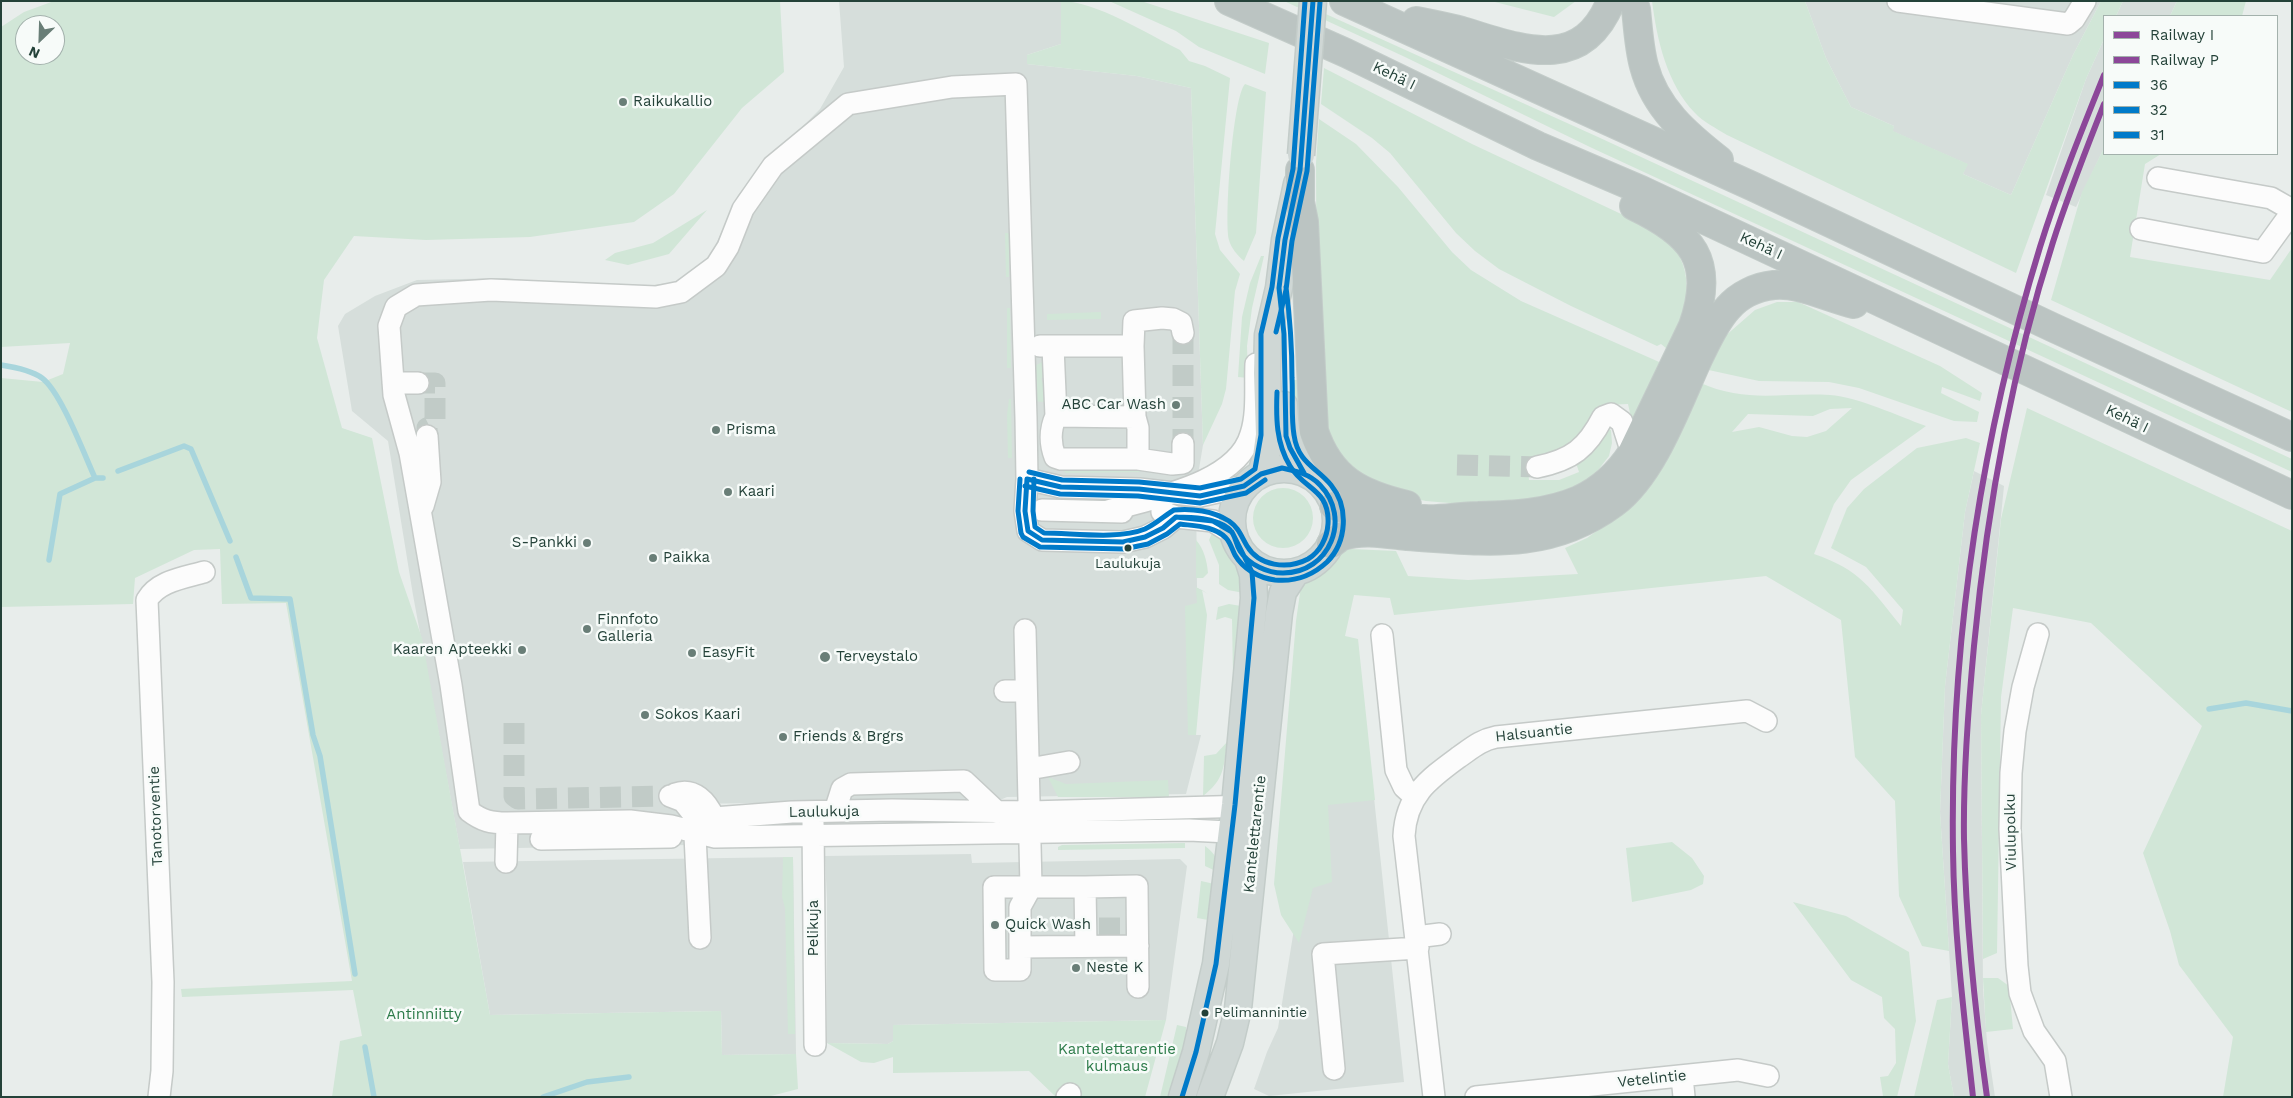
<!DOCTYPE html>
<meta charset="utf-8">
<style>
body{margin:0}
#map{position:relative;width:2293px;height:1098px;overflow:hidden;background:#e8edeb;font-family:"Work Sans",sans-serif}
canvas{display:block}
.frame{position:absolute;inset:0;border:2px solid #244239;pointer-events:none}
.legend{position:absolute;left:2103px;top:15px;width:175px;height:140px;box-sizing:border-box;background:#f7fbf9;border:1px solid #a3b1ac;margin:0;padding:6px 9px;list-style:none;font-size:15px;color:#244239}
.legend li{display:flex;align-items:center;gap:10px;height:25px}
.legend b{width:25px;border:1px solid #a3b1ac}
.north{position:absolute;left:15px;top:15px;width:50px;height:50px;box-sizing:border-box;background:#f7fbf9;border:1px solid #a3b1ac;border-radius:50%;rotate:204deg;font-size:14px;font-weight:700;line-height:20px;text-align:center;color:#244239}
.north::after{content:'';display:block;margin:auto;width:18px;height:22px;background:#697e77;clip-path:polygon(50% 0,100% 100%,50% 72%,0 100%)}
</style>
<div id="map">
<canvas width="2293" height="1098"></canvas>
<div class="frame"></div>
<ul class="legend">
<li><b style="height:6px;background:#8c4799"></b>Railway I</li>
<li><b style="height:6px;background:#8c4799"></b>Railway P</li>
<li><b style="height:6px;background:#007ac9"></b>36</li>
<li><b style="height:6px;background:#007ac9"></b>32</li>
<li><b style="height:6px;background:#007ac9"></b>31</li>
</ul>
<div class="north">N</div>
</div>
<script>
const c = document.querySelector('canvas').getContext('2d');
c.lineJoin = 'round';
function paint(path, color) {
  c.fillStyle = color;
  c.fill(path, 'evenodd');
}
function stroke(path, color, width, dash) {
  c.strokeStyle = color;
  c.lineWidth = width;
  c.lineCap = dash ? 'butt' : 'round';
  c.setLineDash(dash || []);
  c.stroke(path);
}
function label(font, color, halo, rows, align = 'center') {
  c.font = font + ' "Work Sans",sans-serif';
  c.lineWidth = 5;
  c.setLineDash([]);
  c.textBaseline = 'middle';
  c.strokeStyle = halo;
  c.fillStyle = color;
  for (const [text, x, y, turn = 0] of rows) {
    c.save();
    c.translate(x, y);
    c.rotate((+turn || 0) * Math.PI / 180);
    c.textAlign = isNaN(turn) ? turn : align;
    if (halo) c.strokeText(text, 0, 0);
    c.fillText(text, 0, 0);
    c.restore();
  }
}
const built = new Path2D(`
 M839,1H1061V44L1027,55V64L1137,76L1191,88L1203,445L1196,487L1197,588L1202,590L1189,735H1201L1186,794L1007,797L1000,800H967L687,804V845L460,849L413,595L388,441L352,411L338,326L345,314L375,296L417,280L506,278L580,286L641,287L674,282L692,273L709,260L738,195L749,181L820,109L844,67Z
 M1805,1H2101L2073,55L2011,195L1963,174L1967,164L1892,131L1894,126L1851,107L1826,58Z
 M2123,1H2177L2170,16H2116Z
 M2104,39V148L2076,207L2046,195L2086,79Z
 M1974,471L2004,486L1981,715L1983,989L1987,1042L1995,1097H1954L1948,1064L1952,997L1940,812L1945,686L1965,512Z
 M1373,788L1404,1082L1269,1096L1254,1089L1267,1052L1278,1028L1316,793Z
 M971,854L972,863L1180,859L1187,866L1166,1020L893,1025V1041L888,1044L827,1043V900L825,856Z
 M793,857L796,1054L722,1055L721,1011L490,1015L463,862Z`);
const green = new Path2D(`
 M54,1H780L784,72L742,108L674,194L634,222L530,237L426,240L354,236L324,280L317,338L342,428L372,438L399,572L422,638L490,1015L721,1011L722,1055L796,1054L798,1089L767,1097H332L340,1041L362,1036L353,990L182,997L181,989L352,981L286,603L222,604L220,549L194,550L135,578L133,604L1,607V378L43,382L63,374L70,343L1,347V27L24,12ZM25,25H55V55H25Z
 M1061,1C1096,1 1147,34 1180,50L1189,61L1205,66L1230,78L1215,234L1220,250L1240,274L1235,291L1226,389L1222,404L1203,445L1191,88L1137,76L1027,64V55L1061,44Z
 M1109,1H1141L1269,43L1265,74L1199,47L1176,31Z
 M1284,1H1297L1598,137L2292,459V472L1592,148L1405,57Z
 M1491,1H1576L1554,17Z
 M1652,1H1805L1826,58L1851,107L1894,126L1893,131L1968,164L1963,174L2011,195L2073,55L2101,1H2123L2116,16H2104V39L2086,79L2016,273L1727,135C1716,128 1703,122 1695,113C1667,84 1657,40 1652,1Z
 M2177,1H2246L2242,16H2170Z
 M1324,68L1472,144L1651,228C1658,233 1667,238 1672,245C1699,278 1682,318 1672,353L1661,344L1657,346L1571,306L1499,269L1475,251L1456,233L1390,153L1372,138L1321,104Z
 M1245,84L1266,92L1256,233L1244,261C1238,256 1231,248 1229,240C1224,219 1233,96 1245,84Z
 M1319,119L1356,144L1398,187L1452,252L1471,270L1521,301L1666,365L1634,431L1628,404L1605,405L1572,444L1556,455L1527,460L1529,480H1559L1579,472L1574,457L1608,429L1611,430L1612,443L1609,456L1595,474L1576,487L1533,503L1461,504L1426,501L1392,494L1354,476L1326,434L1317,381L1316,163Z
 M2104,148V154H2161L2145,164L2130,257L2270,280L2292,248V412L2051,300L2082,192Z
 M707,210L669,254L628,265L605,260L615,253L653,243Z
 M1005,233H1009V277H1006Z
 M1261,256H1264L1252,308L1247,346L1248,378L1238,377L1242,317L1250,283Z
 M1777,302H1798L1940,366L1982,393L1980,401L1942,387L1941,393L1979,412L1977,422L1954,421L1859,388L1829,382L1759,381L1704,369L1716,344L1755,310Z
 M1007,308H1010L1011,368H1007Z
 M1101,312V319L1047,320V314Z
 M1042,362L1044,364L1045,378H1041L1043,384L1045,385L1044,402L1032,401L1033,367Z
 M1291,380H1302L1306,427L1293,426Z
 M1698,382C1748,404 1779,392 1830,395C1858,397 1898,416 1926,426L1851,480L1834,504L1814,554C1861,570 1871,589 1901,626L1903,610L1866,567L1831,548L1847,508L1864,489L1917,448L1966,438L1980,443L1965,512L1945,686L1940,812L1949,951L1922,946L1899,896L1895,801L1855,757L1841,620L1766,576L1394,615L1390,598L1354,595L1345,636L1358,639L1375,800L1328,805L1332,882L1313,888L1299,943L1281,915L1274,884L1296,621L1301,586L1306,576L1328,563L1336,553L1351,549L1396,551L1408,576L1468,580L1578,574L1565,548L1587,538L1619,515ZM1852,408L1826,431L1807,437L1792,436L1759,427L1732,432L1748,414L1813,416L1830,409Z
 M1009,399H1011L1012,458H1008L1007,415Z
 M2027,408L2292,531V1097H2223L2233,1037L2179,965L2170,931L2143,853L2202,726L2091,623L2013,608L2001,697L1997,953L1983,959L1981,715L2001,519Z
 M1061,469L1141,470L1140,472L1066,473Z
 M1253 518a30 30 0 1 1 60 0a30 30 0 1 1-60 0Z
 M1213,531L1223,539L1242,567L1244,593L1228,590L1219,584V565L1209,540Z
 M1196,540C1204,549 1207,561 1208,573L1203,578H1196Z
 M1196,587L1208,594L1202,590L1207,615L1196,735H1188L1185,606L1197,603Z
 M1229,604L1247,607L1233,676L1232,619L1225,617L1216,620L1218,607Z
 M1227,742C1224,767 1224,780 1203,796L1204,756L1216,754Z
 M1048,777L1066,784L1168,780L1169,797H1058Z
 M1672,842L1692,858L1704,876L1703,884L1691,890L1632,902L1626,848Z
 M1185,843V848L1058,850V847L1062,845Z
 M1205,846C1214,852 1220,862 1220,873L1205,866Z
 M783,857H793L795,1034H788L785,908L782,897Z
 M1201,881L1219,885L1213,910L1208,920L1197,918Z
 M1793,902L1846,916L1909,952L1916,1021L1897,1097H1878L1883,1096L1880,1077L1888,1076L1896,1063L1895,1029L1884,1018L1882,997L1851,980Z
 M1983,978H1998L2009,986L2013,1029L1986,1032Z
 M1952,997L1948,1064L1954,1097H1914L1937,1000Z
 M1166,1020L1145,1097H1056L1029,1071L893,1073V1057L874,1063L861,1062L827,1043L888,1044L893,1041V1025Z
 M1177,1025L1186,1027V1037L1173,1097H1160Z`);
const stream = new Path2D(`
 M1,365C14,367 31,370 42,378C61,392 84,454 95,478
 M118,471L184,446L191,449L230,541
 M236,557L251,598L290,599L313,735L320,756L355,974
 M49,560L60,494L95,478H103
 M2209,709L2246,703L2292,711
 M365,1047L374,1097
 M543,1097L587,1082L629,1077`);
const minorTunnel = new Path2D(`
 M1183,333V444
 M418,383H435V424L427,428V436
 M1457,465L1537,467
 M514,723V796L518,799L670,796
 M1099,928H1124`);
const minor = new Path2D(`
 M1898,1L2068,24L2074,19L2085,1
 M2158,178L2271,198L2292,210
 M2141,229L2263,252L2292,212
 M1040,346H1133L1135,417L1138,428V459
 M1133,346L1134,321L1162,318L1173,319L1181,323L1183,333
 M1053,347L1056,416C1050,429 1050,444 1055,457L1061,459H1138L1172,464L1183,463V444
 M393,383H418
 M1056,416L1135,417
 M1537,467C1572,460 1587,448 1603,417L1611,414L1622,422L1632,453
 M1027,479L1061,487L1139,489L1200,496L1244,486
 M423,506L430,482L427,436
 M1042,510L1122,512
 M1108,511C1152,498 1237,484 1251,434C1258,413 1255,386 1256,364
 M1162,512L1176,517L1213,521L1232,533
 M1176,517L1163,528L1145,537L1123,542L1042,540L1028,531L1025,511L1027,479L1026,418L1016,84L952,87L848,104L773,166L743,209L728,247L716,266L681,292L656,297L491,290L416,295L396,307L389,326L394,395L410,453L451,685L469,811C482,821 491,823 507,823L630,821L671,826L715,837L1189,830L1248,833
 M1025,630L1031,887L1020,907V970H995L994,887H1085L1086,946
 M2038,634L2023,687L2015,731L2011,773L2010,829L2017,966L2020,993L2034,1031L2055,1061L2061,1097
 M1382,635L1396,770L1404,787L1415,797
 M1005,691H1026
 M1029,769L1069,762
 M675,794C694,787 707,802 714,818
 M670,796L683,801L694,815L700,938
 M835,811L842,789L851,784L964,781L997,812
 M813,821L815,1045
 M696,833L714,818L792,812L892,810L1030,812L1250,806
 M541,839L671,837
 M506,862L507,823
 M1085,887L1137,886L1138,987
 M1416,937L1440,934
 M1020,947L1138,946
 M1334,1069L1323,954L1418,948
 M1682,1076L1684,1097
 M159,1097L162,1071L163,982L147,600C158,581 183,578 204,572
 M1067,1097L1070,1094
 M1434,1097L1404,836C1406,795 1429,779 1459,757C1472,748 1481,740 1496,737L1747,711L1766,721
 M1476,1097L1738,1070L1768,1076`);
const major = new Path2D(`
 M1284,405C1286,438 1287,445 1304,473
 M1232 521a52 52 0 1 1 104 0a52 52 0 1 1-104 0Z
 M1261,474L1266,457L1269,435L1267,373L1268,335L1279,288L1285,240L1297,184
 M1182,1097L1196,1052L1216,964L1235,805L1254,598L1253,575L1248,559
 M1210,1097L1230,1043L1238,1009L1279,613L1283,592L1296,572`);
const highway = new Path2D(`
 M1229,1L1346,53L1538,146L1641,190L2292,495
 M1344,1L1754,187L2054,328L2292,437
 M1636,9C1638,28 1639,48 1644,66C1655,108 1687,135 1719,160
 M1416,21C1431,24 1447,27 1462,31C1519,48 1581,75 1611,1
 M1300,170V202L1304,222L1314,431C1330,479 1360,494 1407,505
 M1334,506C1362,515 1395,519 1424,519C1442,520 1460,516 1478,516C1513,515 1546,514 1579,500C1601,490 1619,473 1632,453L1693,326C1716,260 1692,234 1634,206
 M1331,544C1335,541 1339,537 1343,536C1362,529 1388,534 1407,536C1484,541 1548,552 1614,503C1654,473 1678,402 1699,357C1707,341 1715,322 1728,308C1739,295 1756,287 1774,285C1797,282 1831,299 1854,304`);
const majorBridge = new Path2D(`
 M1301,155L1313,1`);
const bus1 = new Path2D(`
 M1282,468C1296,471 1310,474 1320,485C1352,518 1330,573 1283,573C1268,573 1249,565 1240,551C1235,543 1236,534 1228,528C1214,518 1193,517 1176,517L1163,528L1145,537L1123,542L1042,540L1028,531L1025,511L1027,479L1061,487L1139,489L1200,496L1244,486L1261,474Z
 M1304,473L1290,448L1286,436L1284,334L1279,288L1285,240L1300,170L1313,1
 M1027,479L1025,511L1028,531L1042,540L1123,542L1145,537L1163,528L1176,517L1213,521L1232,532L1252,572L1254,598L1235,805L1216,964L1196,1052L1182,1097`);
const bus2 = new Path2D(`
 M1276,332L1286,290L1292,241L1307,171L1320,2
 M1020,479L1018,511L1021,533L1023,537L1040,547L1124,549L1148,544L1167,534L1180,524C1195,526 1215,526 1226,538C1230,542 1232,549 1235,555C1243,569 1259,578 1275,580C1295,582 1313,575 1327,562C1347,542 1349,507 1331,485C1316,467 1298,463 1294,435C1291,417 1293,397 1292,378C1292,347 1290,318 1286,287
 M1025,486L1060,494L1138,496L1200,503L1246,493L1265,480`);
const bus3 = new Path2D(`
 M1029,472L1062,480L1139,482L1200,488L1241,479L1255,469L1261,435V334L1272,287L1278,238L1293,169L1305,1
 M1034,479L1033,511L1035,527L1044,533C1073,533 1118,540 1145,529C1156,524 1164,516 1174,510C1192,508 1213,511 1229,521C1239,528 1241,536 1247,546C1259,566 1287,570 1308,559C1320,552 1327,538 1328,524C1330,489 1304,490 1290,466C1276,443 1276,418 1277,392`);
const rail1 = new Path2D(`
 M1973,1097C1964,1015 1954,933 1953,851C1950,647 1980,442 2040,247C2058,189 2081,132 2104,75`);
const rail2 = new Path2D(`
 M1987,1097C1975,1011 1966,925 1964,839C1963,774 1968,710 1974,646C1987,509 2011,373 2053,242C2068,195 2086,150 2104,104`);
const markers = [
 [623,102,5,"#697e77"],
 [1176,405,5,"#697e77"],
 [716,430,5,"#697e77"],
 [728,492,5,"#697e77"],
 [587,543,5,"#697e77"],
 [1128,548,4.5,"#244239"],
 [653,558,5,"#697e77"],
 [587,629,5,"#697e77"],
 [522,650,5,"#697e77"],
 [692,653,5,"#697e77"],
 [825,657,6,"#697e77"],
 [645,715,5,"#697e77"],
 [783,737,5,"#697e77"],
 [995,925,5,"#697e77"],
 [1076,968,5,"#697e77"],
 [1205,1013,4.5,"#244239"]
];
const busNames = [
 ["Laulukuja",1128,564],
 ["Pelimannintie",1214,1013,"left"]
];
const streetNames = [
 ["Kehä I",1394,76,26],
 ["Kehä I",1761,246,25],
 ["Kehä I",2127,419,26],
 ["Halsuantie",1534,733,-6],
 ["Laulukuja",824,812,-1],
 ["Tanotorventie",156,816,-92],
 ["Viulupolku",2011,832,-91],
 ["Kantelettarentie",1255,834,-84],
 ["Pelikuja",814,928,-90],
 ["Vetelintie",1652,1079,-6]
];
const poiNames = [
 ["Raikukallio",633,102],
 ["ABC Car Wash",1166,405,"right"],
 ["Prisma",726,430],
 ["Kaari",738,492],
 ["S-Pankki",577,543,"right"],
 ["Paikka",663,558],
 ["Finnfoto",597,620],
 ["Galleria",597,637],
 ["Kaaren Apteekki",512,650,"right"],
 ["EasyFit",702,653],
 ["Terveystalo",836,657],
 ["Sokos Kaari",655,715],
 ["Friends & Brgrs",793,737],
 ["Quick Wash",1005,925],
 ["Neste K",1086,968]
];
const parkNames = [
 ["Antinniitty",424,1015],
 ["Kantelettarentie",1117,1050],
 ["kulmaus",1117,1067]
];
paint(built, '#d6dedb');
paint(green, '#d1e6d7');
stroke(stream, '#a8d5dc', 5.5);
stroke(minorTunnel, '#c1cbc7', 21, [21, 11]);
stroke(minor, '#c5cac8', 24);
stroke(major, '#c3ccc9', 29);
stroke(highway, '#c3ccc9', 30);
stroke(minor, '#fcfcfc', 21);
stroke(major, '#cfd7d5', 26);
stroke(highway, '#bbc4c2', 28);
stroke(majorBridge, '#c3ccc9', 29, []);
stroke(majorBridge, '#cfd7d5', 26);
stroke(bus1, '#007ac9', 5);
stroke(bus2, '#007ac9', 5);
stroke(bus3, '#007ac9', 5);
stroke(rail1, '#8c4799', 6);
stroke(rail2, '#8c4799', 6);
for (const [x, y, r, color] of markers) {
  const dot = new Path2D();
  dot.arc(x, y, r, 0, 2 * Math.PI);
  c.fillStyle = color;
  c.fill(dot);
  stroke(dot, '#f7fbf9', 2);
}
label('14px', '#244239', '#f7fbf9', busNames);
label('15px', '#244239', '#f7fbf9', streetNames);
label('15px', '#244239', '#f7fbf9', poiNames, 'left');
label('15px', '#2c7b49', '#f7fbf9', parkNames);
</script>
